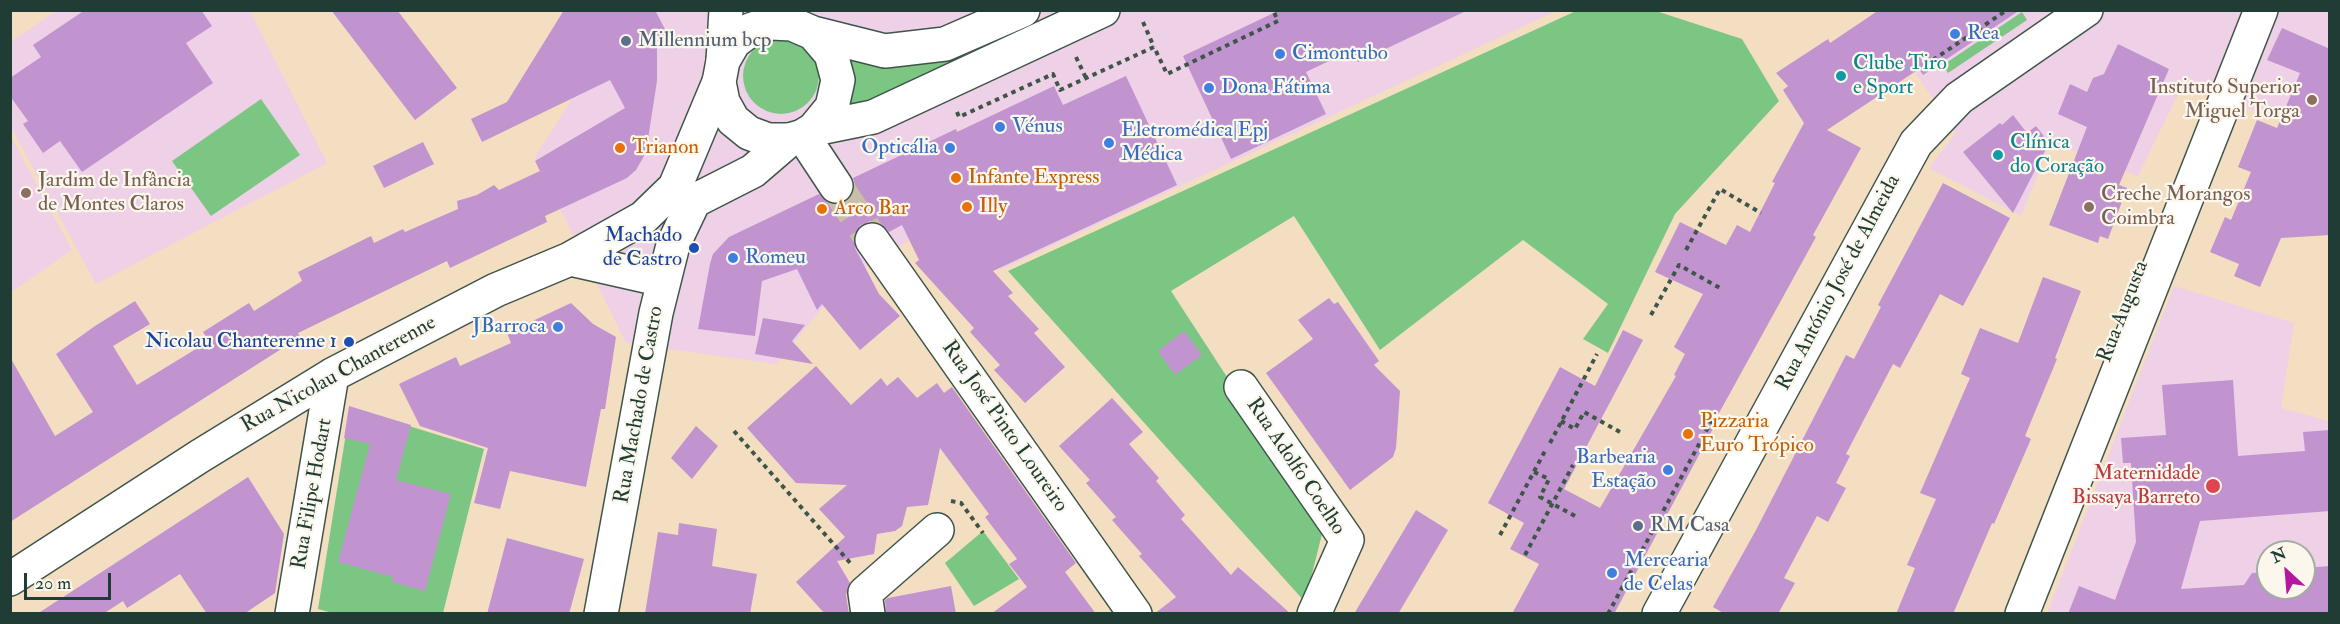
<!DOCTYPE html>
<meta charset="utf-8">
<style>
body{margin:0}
#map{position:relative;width:2340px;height:624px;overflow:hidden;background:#f3dec2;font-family:"IM FELL Double Pica",serif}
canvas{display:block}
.frame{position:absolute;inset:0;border:12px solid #1f3d34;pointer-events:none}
.north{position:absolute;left:2256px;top:540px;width:60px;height:60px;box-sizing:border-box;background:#fbf7ec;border:2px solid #a3ada2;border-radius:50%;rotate:334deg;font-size:16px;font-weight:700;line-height:24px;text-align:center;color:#1f3d34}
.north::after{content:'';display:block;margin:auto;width:21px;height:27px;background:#b5179e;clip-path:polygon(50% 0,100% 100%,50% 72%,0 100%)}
.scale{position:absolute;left:24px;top:573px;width:87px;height:27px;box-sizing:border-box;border:3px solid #1f3d34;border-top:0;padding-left:8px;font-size:18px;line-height:21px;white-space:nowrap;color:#1f3d34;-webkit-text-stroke:4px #fbf7ec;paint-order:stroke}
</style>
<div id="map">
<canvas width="2340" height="624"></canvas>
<div class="frame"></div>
<div class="north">N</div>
<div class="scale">20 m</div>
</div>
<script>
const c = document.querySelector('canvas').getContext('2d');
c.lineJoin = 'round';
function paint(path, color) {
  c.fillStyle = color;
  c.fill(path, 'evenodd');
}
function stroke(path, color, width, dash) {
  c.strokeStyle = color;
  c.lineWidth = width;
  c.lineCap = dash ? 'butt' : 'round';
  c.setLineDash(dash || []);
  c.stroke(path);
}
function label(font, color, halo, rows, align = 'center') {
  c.font = font + ' "IM FELL Double Pica",serif';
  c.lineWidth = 4.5;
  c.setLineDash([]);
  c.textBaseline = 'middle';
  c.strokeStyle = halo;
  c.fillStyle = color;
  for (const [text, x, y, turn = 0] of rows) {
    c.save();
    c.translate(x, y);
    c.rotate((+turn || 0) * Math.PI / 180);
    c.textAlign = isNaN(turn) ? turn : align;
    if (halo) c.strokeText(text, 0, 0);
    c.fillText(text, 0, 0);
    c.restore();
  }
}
const built = new Path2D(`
 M56,11H250L327,163L96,284L11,127L10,42Z
 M579,11H1556L1002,269L973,241L913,238L845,280L776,364L626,343L535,157L593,66Z
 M1874,11H2329V139L2183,84L2138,176L2051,142L2021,216L1929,168L1956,133Z
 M10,135L72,250L11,292H10Z
 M2174,286L2294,323L2281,408L2329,421V613L2047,614ZM2268,552H2304V588H2268Z`);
const green = new Path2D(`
 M1576,11H1656L1742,39L1779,101L1675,214L1608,353L1583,339L1608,304L1523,240L1380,350L1294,216L1171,291L1324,526L1305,602L1008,271Z
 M2022,12L2027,20L1948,73L1943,65Z
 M1032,20L1035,27L849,113L848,58L899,67L932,63Z
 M743 76a38 38 0 1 1 76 0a38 38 0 1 1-76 0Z
 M261,99L300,155L211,216L172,161Z
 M350,408L484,449L443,613L336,614L318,609Z
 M983,531L1019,579L974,606L945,563Z`);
const building = new Path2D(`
 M85,10H201L212,26L186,43L213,83L82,172L60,141L43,153L23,124L28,121L10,96V78L41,57L33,45Z
 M331,10H397L457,88L415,120Z
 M564,10H655L669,37L657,41V81L648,139L644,156L636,170L627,178L545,216L547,222L450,268L447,261L298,333L300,337L10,522V357L55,436L93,412L56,354L95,326L135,301L150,324L113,346L137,385L209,341L203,332L249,303L254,311L302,281L298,272L371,236L374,243L403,229L405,232L458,209L457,201L477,195L494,185L499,190L540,171L535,161L625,108L610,80L482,142L471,119L507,102Z
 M1280,10H1468L1358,62L1352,50L1306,72L1326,114L1231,159L1183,56Z
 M1879,10H2020L1923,75L1919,69L1827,130L1861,148L1813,235L1816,237L1713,424L1715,425L1614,614H1512L1539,564L1510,549L1524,523L1488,503L1560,367L1595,386L1623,330L1643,340L1564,489L1600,508L1676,376L1674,375L1685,354L1674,347L1703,294L1655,272L1680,222L1726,245L1737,225L1750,232L1775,183L1772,182L1804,123L1783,90L1788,86L1776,73L1828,39L1830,43Z
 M2282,28L2330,49V235L2281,238L2260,287L2234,276L2239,264L2210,252L2225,217L2231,220L2251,172L2238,167L2257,120L2277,128L2300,73L2267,60Z
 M2118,44L2169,69L2119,185L2127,188L2108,239L2100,236L2098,243L2049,225L2087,127L2058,114L2070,84L2087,92L2093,78L2104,74Z
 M1126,76L1177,185L993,271L1013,293L1008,296L1039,329L1034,333L1065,367L1025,403L994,370L1000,365L970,332L974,328L915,263L919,260L902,225L889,232L880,223L870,221L861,225L855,233V248L879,294L900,316L860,350L822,304L817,310L797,269L762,281L755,336L698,329L710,264L713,254L729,237L819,194L828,203L837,205L846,202L853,194L855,185L853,178L956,129L957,132L1054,86L1063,105Z
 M2013,115L2027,133L2036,126L2049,143L2013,213L1963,152L2000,123L2002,125Z
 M423,142L434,164L384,188L373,166Z
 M1943,183L2010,218L1963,306L1940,294L1900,368L1893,364L1846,454L1850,456L1836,483L1846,488L1828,522L1817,516L1784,578L1795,583L1778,614H1725L1713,607L1756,530L1846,355L1854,359L1881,307L1878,305Z
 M2043,277L2081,291L2055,358L2057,359L2025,436L2031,439L1994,524L1992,523L1953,614H1896L1915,568L1907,565L1936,499L1920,493L1970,378L1961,374L1980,328L2018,343Z
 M1329,298L1334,304L1338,302L1379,361L1374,365L1400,391L1396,448L1393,457L1350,490L1266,373L1313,339L1298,320Z
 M571,303L593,324L616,337L605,409H601L586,487L510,471L500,509L474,503L488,448L420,426L399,384L456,357L460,366L511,343L507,333Z
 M763,318L805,325L792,341L813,364L755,354Z
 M1184,331L1202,355L1175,375L1158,351Z
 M816,366L851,405L881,378L887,386L898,377L917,398L937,383L944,393L952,387L1076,563L1065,572L1096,614H991L1027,587L1009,564L1017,559L985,517L989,514L940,448L928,505L907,507L902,526L895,531L877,534L874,554L837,561L850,583L846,595L849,614H825L796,582L845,537L819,509L847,485L796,483L747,428Z
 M2233,380L2238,456L2305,451L2303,432L2330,430V511L2200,521L2181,589L2244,585L2252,573L2268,572V588H2304V568L2330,566V614H2068L2079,586L2115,600L2136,542L2131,463H2123L2121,438L2166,435L2162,385Z
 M1112,398L1143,432L1129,444L1159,478L1156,481L1185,515L1181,519L1231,575L1238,567L1291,614H1154L1176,597L1139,556L1142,554L1112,520L1116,517L1086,483L1090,480L1059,446Z
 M349,406L411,425L396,480L451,494L425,591L392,582L393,577L338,562L370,444L344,438Z
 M696,426L718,446L692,479L671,458Z
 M248,477L284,534L275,593L244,614H207L180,574L127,608L123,601L103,614H37Z
 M1416,510L1448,530L1398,614H1354Z
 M679,523L717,529L712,566L757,574L750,614H645L658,532L678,535Z
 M507,538L584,559L569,614H487Z
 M951,586L956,614H886L885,600L888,598Z`);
const minorTunnel = new Path2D(`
 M836,186L872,240`);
const path = new Path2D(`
 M1143,22L1154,47
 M1076,57L1086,78
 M1933,60L2007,10
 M957,112L959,117L1053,74L1060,90L1154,47L1167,74L1278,21L1273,10
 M1686,250L1720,189L1761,213
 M1651,315L1679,265L1720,288
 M1561,421L1575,429L1584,412L1620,432
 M734,431L852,565
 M1550,443L1597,354
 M1534,472L1549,479L1540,497L1575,516
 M951,501L961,503L983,533
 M1500,535L1545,451
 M1525,555L1573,465
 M1608,614L1713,418L1727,426`);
const minor = new Path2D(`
 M723,61L726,10
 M803,136L836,186
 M872,240L1135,614
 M570,259L663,280
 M1241,387L1347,540L1314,614
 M10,579L200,456L332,375L496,290L570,259L643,218L675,187L719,82
 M292,614L332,375
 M601,614L656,313L673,245L694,201L753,171L789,140
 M868,614L865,593L937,530
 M1659,614L1916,143L1959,98L2086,10
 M2022,614L2261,10`);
const major = new Path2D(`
 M813,33L831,54L838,80L832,107L814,129L803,136L789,140H768L749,133L733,120L723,102L719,82L723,61L734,42L750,30L771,23L792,24L813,33L885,51L945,44L1023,10
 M814,129L873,117L1103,10`);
const markers = [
 [1955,34,6,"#3f7fe0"],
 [626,41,6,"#5c6f8a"],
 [1280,54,6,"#3f7fe0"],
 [1841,76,6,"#0f9aa8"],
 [1209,88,6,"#3f7fe0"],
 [2312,100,6,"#8d6e63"],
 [1000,127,6,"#3f7fe0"],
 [1109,143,6,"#3f7fe0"],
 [620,148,6,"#e8710a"],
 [950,148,6,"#3f7fe0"],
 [1998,155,6,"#0f9aa8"],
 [956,178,6,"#e8710a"],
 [26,193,6,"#8d6e63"],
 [967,207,6,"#e8710a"],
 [2089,207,6,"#8d6e63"],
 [822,209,6,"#e8710a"],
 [694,248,6,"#1a4fb4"],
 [733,258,6,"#3f7fe0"],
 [558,327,6,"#3f7fe0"],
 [349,342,6,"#1a4fb4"],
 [1688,434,6,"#e8710a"],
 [1668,470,6,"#3f7fe0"],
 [2213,486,8,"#e0444e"],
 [1638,526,6,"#5c6f8a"],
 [1612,573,6,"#3f7fe0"]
];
const shopNames = [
 ["Rea",1967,34],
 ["Cimontubo",1292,54],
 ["Dona Fátima",1221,88],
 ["Vénus",1012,127],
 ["Eletromédica|Epj",1121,131],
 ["Médica",1121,155],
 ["Opticália",938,148,"right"],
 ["Romeu",745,258],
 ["JBarroca",546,327,"right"],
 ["Barbearia",1656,458,"right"],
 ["Estação",1656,482,"right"],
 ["Mercearia",1624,561],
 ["de Celas",1624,585]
];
const serviceNames = [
 ["Millennium bcp",638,41],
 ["RM Casa",1650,526]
];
const cultureNames = [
 ["Clube Tiro",1853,64],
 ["e Sport",1853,88],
 ["Clínica",2010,143],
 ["do Coração",2010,167]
];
const educationNames = [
 ["Instituto Superior",2300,88,"right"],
 ["Miguel Torga",2300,112,"right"],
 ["Jardim de Infância",38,181],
 ["de Montes Claros",38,205],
 ["Creche Morangos",2101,195],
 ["Coimbra",2101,219]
];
const foodNames = [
 ["Trianon",632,148],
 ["Infante Express",968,178],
 ["Illy",979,207],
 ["Arco Bar",834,209],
 ["Pizzaria",1700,422],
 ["Euro Trópico",1700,446]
];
const transitNames = [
 ["Machado",682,236],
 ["de Castro",682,260],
 ["Nicolau Chanterenne 1",337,342]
];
const streetNames = [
 ["Rua António José de Almeida",1839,283,-62],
 ["Rua Augusta",2124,312,-69],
 ["Rua Nicolau Chanterenne",339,375,-29],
 ["Rua Machado de Castro",640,405,-80],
 ["Rua José Pinto Loureiro",1004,427,55],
 ["Rua Adolfo Coelho",1295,467,56],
 ["Rua Filipe Hodart",313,494,-80]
];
const healthNames = [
 ["Maternidade",2200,474],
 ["Bissaya Barreto",2200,498]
];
paint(built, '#eed0e7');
paint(green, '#7cc684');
paint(building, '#c193cf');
stroke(minorTunnel, '#c9bea6', 33, [33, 16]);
stroke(minor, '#3f5549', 36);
stroke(major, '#3f5549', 36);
stroke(path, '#3f5549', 4, [4.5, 4.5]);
stroke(minor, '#fff', 33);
stroke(major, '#fff', 33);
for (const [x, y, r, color] of markers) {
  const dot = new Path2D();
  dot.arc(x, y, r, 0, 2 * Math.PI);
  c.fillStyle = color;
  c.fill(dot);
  stroke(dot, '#fbf7ec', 2);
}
label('21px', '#366cbe', '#fbf7ec', shopNames, 'left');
label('21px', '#4e5e75', '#fbf7ec', serviceNames, 'left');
label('21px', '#0d838f', '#fbf7ec', cultureNames, 'left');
label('21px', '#785e54', '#fbf7ec', educationNames, 'left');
label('21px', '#c56008', '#fbf7ec', foodNames, 'left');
label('21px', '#164399', '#fbf7ec', transitNames, 'right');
label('21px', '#1f3d34', '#fbf7ec', streetNames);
label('21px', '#be3a42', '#fbf7ec', healthNames, 'right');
</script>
